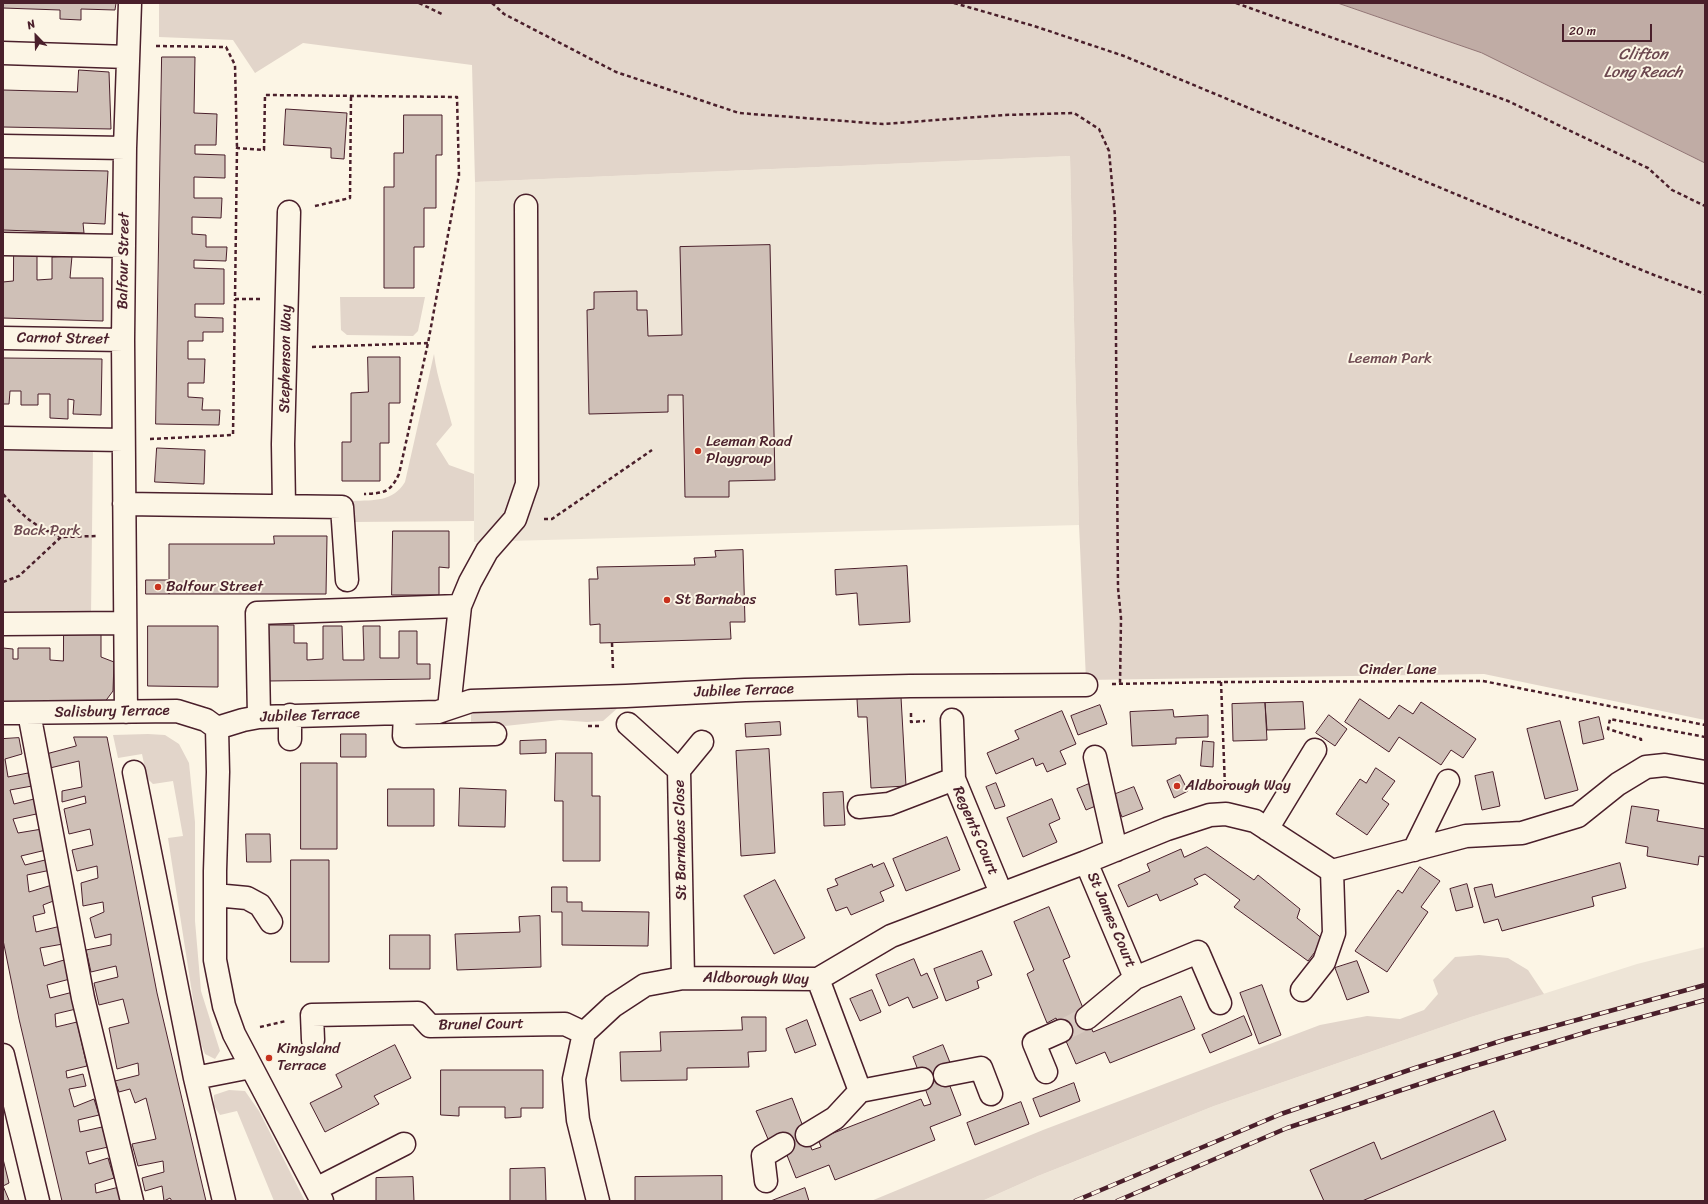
<!DOCTYPE html>
<style>
body{margin:0}
#map{position:relative;width:1708px;height:1204px;overflow:hidden;background:#fcf5e5;font-family:Sriracha,sans-serif}
canvas{display:block}
.frame{position:absolute;inset:0;border:4px solid #4a1f2b;pointer-events:none}
.north{position:absolute;left:16px;top:16px;width:40px;height:40px;-webkit-text-stroke:3px #fcf5e5;paint-order:stroke;rotate:337deg;font-size:11px;font-weight:700;line-height:16px;text-align:center;color:#4a1f2b}
.north::after{content:'';display:block;margin:auto;width:14px;height:18px;background:#4a1f2b;clip-path:polygon(50% 0,100% 100%,50% 72%,0 100%)}
.scale{position:absolute;left:1562px;top:24px;width:90px;height:18px;box-sizing:border-box;border:2px solid #4a1f2b;border-top:0;padding-left:5px;font-size:12px;line-height:14px;white-space:nowrap;color:#4a1f2b;-webkit-text-stroke:3px #fcf5e5;paint-order:stroke}
</style>
<div id="map">
<canvas width="1708" height="1204"></canvas>
<div class="frame"></div>
<div class="north">N</div>
<div class="scale">20 m</div>
</div>
<script>
const c = document.querySelector('canvas').getContext('2d');
c.lineJoin = 'round';
function paint(path, color) {
  c.fillStyle = color;
  c.fill(path, 'evenodd');
}
function stroke(path, color, width, dash) {
  c.strokeStyle = color;
  c.lineWidth = width;
  c.lineCap = dash ? 'butt' : 'round';
  c.setLineDash(dash || []);
  c.stroke(path);
}
function label(font, color, halo, rows, align = 'center') {
  c.font = font + ' Sriracha,sans-serif';
  c.lineWidth = 4;
  c.setLineDash([]);
  c.textBaseline = 'middle';
  c.strokeStyle = halo;
  c.fillStyle = color;
  for (const [text, x, y, turn = 0] of rows) {
    c.save();
    c.translate(x, y);
    c.rotate((+turn || 0) * Math.PI / 180);
    c.textAlign = isNaN(turn) ? turn : align;
    if (halo) c.strokeText(text, 0, 0);
    c.fillText(text, 0, 0);
    c.restore();
  }
}
const built = new Path2D(`
 M1070,156L1079,525L474,542L475,182Z
 M1705,947V1201H982L1038,1176L1214,1106L1471,1017L1637,964Z`);
const green = new Path2D(`
 M159,3H1338L1482,53L1705,163V720L1484,674L1086,680L1079,525L1070,156L475,182L472,65L303,43L255,73L233,40L159,37Z
 M340,297H425L418,331L413,336L347,335L341,330Z
 M434,354C437,379 446,401 452,425L436,444L449,465L474,474V521L353,522V501C374,500 393,502 405,482Z
 M3,447L93,448L91,615H3Z
 M620,706L603,721L587,722L560,720L496,727H471V711Z
 M148,734L165,735L179,744L189,763L195,822V921L201,991L220,1051L215,1059L205,1054L199,1038L168,838L183,836L173,781L153,784L147,778L142,754L118,758L113,735Z
 M1479,955L1508,958L1528,970L1544,994L1471,1017L1214,1106L1038,1176L982,1201H871L1043,1130L1320,1025L1367,1016L1400,1019L1424,1010L1438,994L1433,980L1455,957Z
 M229,1090L245,1091L259,1111L305,1201H274L237,1111L220,1115L214,1106V1095Z`);
const water = new Path2D(`
 M1338,3H1705V163L1482,53Z`);
const building = new Path2D(`
 M3,3H116L115,10L81,9V20L60,19V10L3,8Z
 M162,57H195L194,113L217,114L216,145H195V154L225,155V178L194,177V198H222L221,218L192,217V234L206,235V247H227L226,261L194,260V268L224,269V304H195V317L223,318V332H203V341H188V359H205L204,383H188V397L203,398L202,410H220L219,425L156,424Z
 M79,70L109,72L111,129L3,127V90L77,92Z
 M286,109L347,113L344,159L331,158V148L284,145Z
 M404,115H442V155H436V208H424V247H414V288H384V187H394V153H403Z
 M3,169L108,171L105,224L83,223L84,233L3,230Z
 M770,245L775,480L729,481V497H685L683,395H668V412L589,414L587,310L594,309V292L637,291V310H647L648,336L682,335L680,247Z
 M14,255H37V280L52,279V257L72,256L70,278H103V321L3,318V282L13,281Z
 M368,357H400V403H389V443H380V481H342V442H351V393L368,392Z
 M3,358L102,359L101,415L73,414L74,400L68,399V419L50,418V394H38V405H21V391H10L9,404H3Z
 M157,448L205,450L204,484L155,482Z
 M393,531H449V568L439,567V595H392Z
 M274,536H327L326,594H169V544H274Z
 M743,550L745,622H730L731,639L600,643V624L590,625L589,579H598L597,567L695,565L694,558L716,557L715,551Z
 M907,566L910,622L859,625L857,593L836,595L835,570Z
 M146,580H169V594H146Z
 M268,625H294V643H307V660L323,659V626H342L343,660H364L363,626H380V658H399V631H417V664H430V679L268,681Z
 M148,626H218V687L148,686Z
 M64,629H101V657L114,662L113,691L104,703L3,702V648L13,649V659H18V648H50V660L63,661Z
 M901,697L906,786L871,788L867,717H858L857,699Z
 M1360,699L1389,719L1399,705L1413,714L1421,702L1476,739L1463,758L1451,750L1441,765L1399,737L1389,752L1345,722Z
 M1303,702L1305,729L1267,730L1265,703Z
 M1265,703L1267,740L1233,741L1232,704Z
 M1100,705L1107,724L1078,735L1071,716Z
 M1173,710L1174,717L1208,715V737L1176,738V744L1132,746L1130,712Z
 M1062,711L1076,744L1060,751L1066,764L1047,772L1043,763L1036,766L1033,758L996,774L987,753L1019,739L1015,731Z
 M1329,715L1347,729L1335,746L1316,733Z
 M1599,717L1604,739L1583,744L1579,722Z
 M1560,721L1578,790L1545,799L1527,729Z
 M780,722L781,735L746,737L745,724Z
 M341,734H366V757H341Z
 M74,737H107L157,993L206,1201H172L170,1198L164,1201L162,1186L145,1191L142,1178L164,1172L163,1161L138,1166L132,1144L156,1139L146,1098L135,1103L130,1089L119,1092L115,1081L139,1075L138,1063L117,1069L109,1028L129,1023L123,999L99,1005L94,983L118,977L116,966L91,972L86,950L111,945V934L95,938L90,918L104,912L103,902L83,906L81,883L98,878L97,866L77,871L72,850L93,845L90,829L69,834L64,809L86,803L85,796L62,802V791L82,787L79,761L50,768L46,754L76,746Z
 M19,738L22,754L5,759L8,777L28,773L32,786L10,790L14,804L38,798L41,813L13,819L18,833L42,829L46,850L21,856L25,865L49,859L51,870L27,875L29,892L52,885L56,900L43,905L45,913L33,916L36,932L61,926L63,944L40,948L44,966L64,960L70,979L47,985L50,998L73,992L76,1009L55,1014L56,1027L77,1022L87,1066L66,1071L67,1078L83,1074L86,1086L69,1089L74,1107L94,1099L99,1115L78,1120L80,1132L102,1127L108,1147L86,1152L89,1164L108,1158L114,1178L95,1184L96,1193L119,1187L122,1201H62L19,1019L3,940V739Z
 M546,740V753L520,754V741Z
 M1203,741L1214,742L1213,767L1201,766Z
 M769,749L775,853L741,856L736,751Z
 M556,753H592V796H600V861H563V801H555Z
 M301,763H337V849H301Z
 M1376,768L1395,781L1382,799L1389,804L1367,835L1336,814L1360,779L1366,783Z
 M1493,772L1500,806L1482,810L1475,776Z
 M1180,775L1188,791L1174,798L1167,781Z
 M996,783L1005,806L995,809L986,787Z
 M1089,784L1098,805L1086,810L1077,789Z
 M1134,787L1143,809L1122,817L1113,795Z
 M460,788L506,790L505,827L459,826Z
 M388,789H434V826H388Z
 M843,792L845,825L824,826L823,793Z
 M1052,799L1060,819L1049,824L1057,842L1023,857L1007,818Z
 M1632,806L1659,810L1657,821L1705,829V857L1699,856L1698,865L1647,856L1648,847L1626,843Z
 M246,834H270L271,862H247Z
 M947,837L960,870L906,891L893,859Z
 M1207,847L1254,880L1258,875L1300,909L1297,918L1324,940L1308,961L1234,907L1240,900L1205,874L1194,879L1198,884L1160,901L1157,894L1128,907L1118,885L1150,871L1147,864L1181,849L1184,857Z
 M291,860H329V962H291Z
 M884,863L894,886L880,892L884,901L851,915L847,907L836,911L827,889L838,885L835,879L872,864L873,867Z
 M1620,863L1626,888L1592,897L1594,906L1502,931L1498,919L1484,923L1474,888L1492,884L1495,897Z
 M1420,867L1440,881L1421,907L1428,912L1387,972L1355,951L1398,890L1402,893Z
 M775,880L805,938L774,954L744,896Z
 M1467,884L1473,907L1456,911L1450,889Z
 M552,887H567V902H582V911L649,912L648,946L562,945V912H552Z
 M1049,907L1070,957L1063,960L1093,1032L1181,996L1195,1029L1110,1063L1105,1052L1076,1064L1056,1018L1047,1023L1027,974L1034,970L1014,922Z
 M540,916L541,967L457,970L455,934L520,932L519,917Z
 M390,935H430V969H390Z
 M982,951L992,975L977,981L979,988L946,1001L934,969Z
 M914,959L921,976L927,973L938,998L913,1008L908,997L889,1006L876,975Z
 M1357,961L1369,992L1347,1000L1335,968Z
 M1262,985L1281,1035L1259,1044L1240,993Z
 M872,990L881,1012L860,1021L850,999Z
 M1244,1016L1252,1035L1210,1053L1202,1035Z
 M742,1017H766V1051L748,1052L749,1067L687,1068V1080L621,1081L620,1052L661,1051L660,1032L742,1030Z
 M807,1020L816,1045L795,1053L786,1029Z
 M395,1045L411,1078L374,1096L379,1104L325,1132L310,1103L342,1087L336,1075Z
 M943,1045L951,1065L943,1068L961,1115L930,1127L935,1140L835,1180L829,1165L796,1178L779,1135L768,1139L756,1111L792,1098L812,1150L821,1147L818,1139L921,1099L924,1106L931,1104L913,1057Z
 M441,1070H543V1108H521V1117L505,1118V1107H459V1116L441,1115Z
 M1074,1083L1080,1101L1040,1117L1033,1099Z
 M1021,1102L1029,1124L975,1145L967,1123Z
 M1494,1111L1506,1140L1362,1201H1324L1310,1170L1374,1142L1381,1159Z
 M3,1159L9,1183L3,1186L9,1200L5,1201H3Z
 M545,1168L546,1201H510V1169Z
 M722,1176V1201H635V1177Z
 M413,1177L414,1201H376V1178Z
 M805,1188L809,1201H771Z`);
const minorTunnel = new Path2D(`
 M1061,1031L1087,1018`);
const path = new Path2D(`
 M419,3L442,14
 M492,3L504,14L616,72L739,113L883,124L1004,115L1074,113L1099,129L1109,151L1115,216L1118,588L1121,618L1120,684
 M954,3L1034,26L1124,56L1477,203L1654,275L1705,294
 M1236,3L1508,101L1648,168L1672,190L1705,206
 M156,46L226,47L235,65L237,148
 M315,206L350,198L351,96
 M260,299H235L237,148L264,150L265,95L457,97L459,175L428,343L399,474C390,493 384,493 364,494
 M312,347L428,343
 M150,439L233,435L235,299
 M3,494C24,517 32,525 61,537
 M544,519H552L652,450
 M3,582L19,576L61,537L98,536
 M612,643L613,670
 M1221,682L1225,787
 M1112,684L1221,682L1483,681L1705,725
 M911,713V722L925,721
 M588,726H601
 M1641,741V739L1608,729L1610,719L1705,737
 M260,1027L286,1021`);
const minor = new Path2D(`
 M3,53L128,57
 M3,146L125,148
 M3,244L124,246
 M3,338L123,340
 M3,438L123,440
 M124,504L342,507L347,580
 M284,506L283,444L289,212
 M3,624L125,623
 M449,708L460,606L470,582L487,551L515,519L527,484L526,206
 M126,712L123,340L125,148L130,3
 M3,713L177,711L206,720L217,728
 M29,713L83,998L132,1201
 M405,713L404,736L495,734
 M290,715V739
 M259,717L257,613L460,606
 M952,720L954,779L1001,893
 M628,724L679,770L683,978
 M217,728L243,720L259,717L438,712L471,701L626,696L745,690L910,686L1086,685
 M217,728L218,772L215,871V960L224,1006L234,1034L322,1201
 M1095,757L1116,850
 M679,770L702,742
 M134,772L195,1078L224,1201
 M859,807L889,804L954,779
 M1267,829L1315,750
 M1414,850L1448,781
 M1086,862L1135,978
 M215,895L247,898L260,905L271,922
 M818,979L860,1091
 M1302,990L1324,962L1334,933L1332,871
 M1087,1018L1135,978L1198,952L1220,1003
 M313,1040L312,1015L418,1013L430,1026L565,1024L584,1033
 M3,1055L38,1201
 M1046,1072L1034,1043L1061,1031
 M945,1075L981,1068L991,1094
 M195,1078L251,1067
 M807,1135L835,1118L860,1091L922,1079
 M766,1181L763,1156L783,1144
 M316,1189L404,1144
 M598,1201L578,1120L574,1079L584,1033L613,1006L645,985L683,978L818,979L891,936L1086,862L1167,829L1210,815L1226,814L1255,821L1332,871L1466,836L1522,833L1578,816L1618,784L1646,767L1665,765L1705,772`);
const rail = new Path2D(`
 M1075,1201L1281,1114L1415,1068L1507,1039L1705,985
 M1117,1201L1287,1128L1468,1068L1594,1030L1705,1000`);
const markers = [
 [698,451,4,"#c8321e"],
 [158,587,4,"#c8321e"],
 [667,600,4,"#c8321e"],
 [1177,786,4,"#c8321e"],
 [269,1058,4,"#c8321e"]
];
const streetNames = [
 ["Balfour Street",124,261,-89],
 ["Carnot Street",63,339,1],
 ["Stephenson Way",286,359,-89],
 ["Cinder Lane",1398,670],
 ["Jubilee Terrace",744,691,-2],
 ["Salisbury Terrace",112,712,-1],
 ["Jubilee Terrace",310,716,-2],
 ["Regents Court",975,831,67],
 ["St Barnabas Close",681,840,-91],
 ["St James Court",1111,920,67],
 ["Aldborough Way",756,979,1],
 ["Brunel Court",481,1025,-1]
];
const parkNames = [
 ["Leeman Park",1390,359],
 ["Back Park",47,531]
];
const poiNames = [
 ["Leeman Road",706,442],
 ["Playgroup",706,459],
 ["Balfour Street",166,587],
 ["St Barnabas",675,600],
 ["Aldborough Way",1185,786],
 ["Kingsland",277,1049],
 ["Terrace",277,1066]
];
const waterNames = [
 ["Clifton",1643,55],
 ["Long Reach",1643,73]
];
paint(built, '#eee5d7');
paint(green, '#e2d5ca');
paint(water, '#c0aca5');
stroke(water, '#917474', 1);
paint(building, '#cfc0b7');
stroke(building, '#4a1f2b', 1);
stroke(minorTunnel, '#d8cac0', 22, [22, 11]);
stroke(minor, '#4a1f2b', 25);
stroke(path, '#4a1f2b', 2.5, [4, 3]);
stroke(minor, '#fcf5e5', 22);
stroke(rail, '#4a1f2b', 4.5);
stroke(rail, '#fcf5e5', 3, [9]);
for (const [x, y, r, color] of markers) {
  const dot = new Path2D();
  dot.arc(x, y, r, 0, 2 * Math.PI);
  c.fillStyle = color;
  c.fill(dot);
  stroke(dot, '#fcf5e5', 1.5);
}
label('15px', '#4a1f2b', '#fcf5e5', streetNames);
label('15px', '#704c53', '#fcf5e5', parkNames);
label('15px', '#4a1f2b', '#fcf5e5', poiNames, 'left');
label('italic 16px', '#6d4950', '#fcf5e5', waterNames);
</script>
